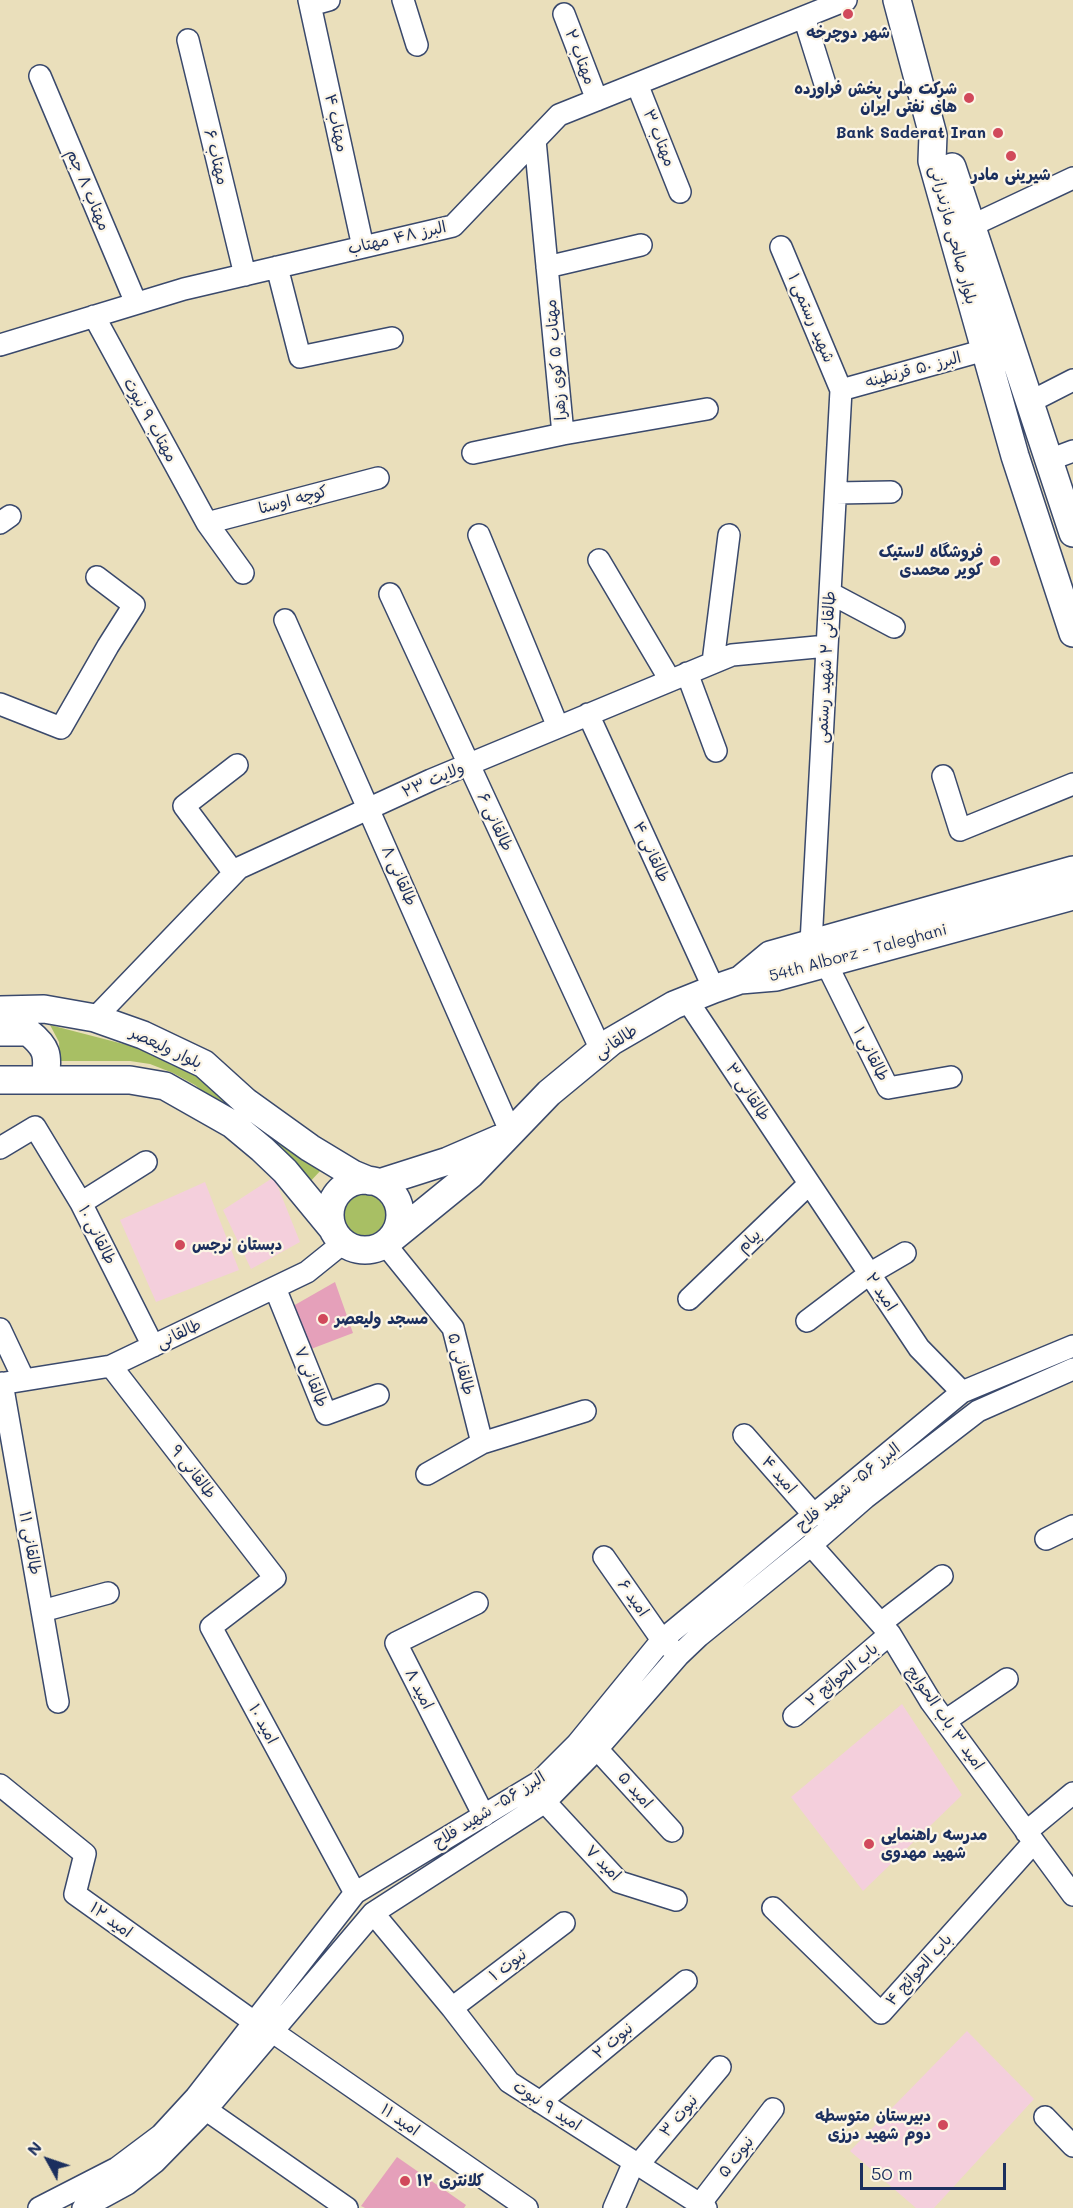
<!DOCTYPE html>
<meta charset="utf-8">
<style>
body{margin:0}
#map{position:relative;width:1073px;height:2208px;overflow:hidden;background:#eadfbb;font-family:Mali,sans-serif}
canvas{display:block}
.north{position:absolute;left:18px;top:2130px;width:60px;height:60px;-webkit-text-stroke:4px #fcf5e5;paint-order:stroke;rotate:310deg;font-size:16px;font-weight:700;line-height:24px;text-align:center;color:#1b2f5e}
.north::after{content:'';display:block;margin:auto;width:21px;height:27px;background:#1b2f5e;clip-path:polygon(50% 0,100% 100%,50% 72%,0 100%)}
.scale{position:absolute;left:860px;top:2163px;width:146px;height:27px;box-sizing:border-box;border:3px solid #1b2f5e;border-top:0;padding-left:8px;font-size:18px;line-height:21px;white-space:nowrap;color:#1b2f5e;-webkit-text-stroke:4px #fcf5e5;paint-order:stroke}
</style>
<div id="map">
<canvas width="1073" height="2208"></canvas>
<div class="north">N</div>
<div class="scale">50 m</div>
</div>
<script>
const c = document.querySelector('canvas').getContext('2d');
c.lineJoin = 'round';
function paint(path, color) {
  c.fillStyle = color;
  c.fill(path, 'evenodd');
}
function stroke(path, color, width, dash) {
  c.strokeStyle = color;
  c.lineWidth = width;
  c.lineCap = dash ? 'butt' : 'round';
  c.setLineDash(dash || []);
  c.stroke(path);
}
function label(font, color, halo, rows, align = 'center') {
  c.font = font + ' Mali,"Playpen Sans Arabic",sans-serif';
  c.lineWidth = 4.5;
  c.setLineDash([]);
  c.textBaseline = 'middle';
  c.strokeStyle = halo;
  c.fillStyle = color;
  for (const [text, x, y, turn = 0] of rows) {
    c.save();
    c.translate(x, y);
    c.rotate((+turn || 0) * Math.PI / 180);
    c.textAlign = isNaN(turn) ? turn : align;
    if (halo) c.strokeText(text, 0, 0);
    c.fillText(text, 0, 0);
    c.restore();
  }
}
const built = new Path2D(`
 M274,1177L300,1242L251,1269L223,1210Z
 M205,1182L239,1270L156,1302L120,1220Z
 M902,1704L962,1795L863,1891L791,1797Z
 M967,2031L1034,2099L934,2208H916L850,2151Z`);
const green = new Path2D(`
 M50,1025L135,1047L194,1073L322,1169L307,1185L283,1156L195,1085L173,1073L150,1064L130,1061H60L59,1042Z
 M339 1215a26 26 0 1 1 52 0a26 26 0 1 1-52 0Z`);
const building = new Path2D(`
 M335,1282L353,1333L311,1349L293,1306Z
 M397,2157L466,2205L464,2208H365L361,2206Z`);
const minor = new Path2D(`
 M309,0L363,247
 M403,0L417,45
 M311,5L329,0
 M564,14L597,100
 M804,17L825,84
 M188,40L245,275
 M40,76L136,303
 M637,84L680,192
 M535,140L563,434L707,409
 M971,226L1073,178
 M781,247L841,390L811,943
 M277,267L300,357L392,338
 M547,267L641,245
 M94,316L207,523L243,573
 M0,345L184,289L453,226L559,115L846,0
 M841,390L985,350
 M1030,402L1073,380
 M473,453L563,434
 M1049,460L1073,451
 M836,493L891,492
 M0,523L10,516
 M207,523L378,478
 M479,535L558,727
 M599,560L670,680
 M830,593L894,627
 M390,594L601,1050
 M285,620L511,1133
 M713,662L729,535
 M687,673L716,751
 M0,704L61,728L108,646L134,605L97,577
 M588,714L714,989
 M943,776L960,830L1073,784
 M234,873L184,806L237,765
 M826,963L888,1088L951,1077
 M687,1000L919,1348L962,1392
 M95,1018L239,868L431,780L732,655L827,646
 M0,1148L35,1127L81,1203L153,1346
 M81,1203L146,1162
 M385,1244L453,1328L482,1443L427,1474
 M275,1288L326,1414L378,1395
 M689,1299L809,1184
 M807,1321L869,1274L905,1253
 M0,1329L24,1380
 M111,1366L275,1578L211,1627L355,1893
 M2,1383L58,1702
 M0,1384L111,1366L307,1272L343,1243
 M744,1435L814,1515
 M482,1443L585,1411
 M1046,1539L1073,1526
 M811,1545L890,1634L931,1702L1073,1895
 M604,1557L662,1640L671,1648
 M477,1603L396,1643L484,1816
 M42,1611L108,1593
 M881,1623L942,1576
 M794,1716L890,1634
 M945,1721L1007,1679
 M597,1749L672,1831
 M0,1785L85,1854L75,1894L254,2022L273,2032L527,2208
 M545,1802L619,1882L676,1900
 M1026,1832L1073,1793
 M773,1908L881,2013L1034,1842
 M373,1913L452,2008L509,2082L706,2208
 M452,2008L564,1923
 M195,2102L347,2208
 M540,2102L686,1981
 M1045,2117L1073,2146
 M638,2165L720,2067
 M700,2204L773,2109
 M39,2208L117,2168L161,2135L196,2097L355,1893L539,1782L577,1744L662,1640L962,1392L1073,1346
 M83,2208L127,2184L155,2162L205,2111L373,1913L545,1802L597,1749L678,1656L699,1636L811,1545L865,1498L978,1411L1073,1369
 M614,2208L634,2162`);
const major = new Path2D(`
 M897,0L933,135L932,161L1015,456L1073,633
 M952,167L1073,533
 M740,980L770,955L1073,870
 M0,1010L44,1009L95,1018L143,1035L204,1064L246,1102L310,1148L353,1174L370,1181
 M0,1032H28C47,1047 49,1055 45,1079
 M0,1080H130L165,1086L232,1124L262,1149L285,1171L332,1228
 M330 1215a35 35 0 1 1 70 0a35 35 0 1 1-70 0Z
 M379,1183L448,1161L499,1139
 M385,1244L471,1174L549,1093L612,1041L674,1005L714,989L740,980L776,977L1073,896`);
const markers = [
 [848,14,6,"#d1495b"],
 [969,98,6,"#d1495b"],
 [998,133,6,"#d1495b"],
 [1011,156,6,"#d1495b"],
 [995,561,6,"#d1495b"],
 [180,1245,6,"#d1495b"],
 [323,1319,6,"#d1495b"],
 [869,1844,6,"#d1495b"],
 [943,2125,6,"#d1495b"],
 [405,2181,6,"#d1495b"]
];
const poiNames = [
 ["شهر دوچرخه",848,33,"center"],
 ["شرکت ملی پخش فراورده",957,89],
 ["های نفتی ایران",957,107],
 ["Bank Saderat Iran",986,133],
 ["شیرینی مادر",1011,175,"center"],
 ["فروشگاه لاستیک",983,552],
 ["کویر محمدی",983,570],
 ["دبستان نرجس",192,1245,"left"],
 ["مسجد ولیعصر",335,1319,"left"],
 ["مدرسه راهنمایی",881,1835,"left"],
 ["شهید مهدوی",881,1853,"left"],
 ["دبیرستان متوسطه",931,2116],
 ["دوم شهید درزی",931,2134],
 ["کلانتری ۱۲",417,2181,"left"]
];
const streetNames = [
 ["مهتاب ۲",580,57,69],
 ["مهتاب ۴",336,123,78],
 ["مهتاب ۳",659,138,68],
 ["مهتاب ۶",216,157,76],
 ["مهتاب ۸ جم",88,190,67],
 ["بلوار صالحی مازندرانی",953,235,75],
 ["البرز ۴۸ مهتاب",397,238,-13],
 ["شهید رستمی ۱",811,318,67],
 ["مهتاب ۵ کوی زهرا",556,360,-95],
 ["البرز ۵۰ قرنطینه",913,370,-15],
 ["مهتاب ۹ نبوت",150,420,61],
 ["کوچه اوستا",293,500,-15],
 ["طالقانی ۲ شهید رستمی",826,667,-87],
 ["ولایت ٣۳",433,780,-23],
 ["طالقانی ۶",495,822,65],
 ["طالقانی ۴",651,852,65],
 ["طالقانی ۸",399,876,66],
 ["54th Alborz - Taleghani",858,953,-15],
 ["طالقانی",616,1042,-34],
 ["بلوار ولیعصر",166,1048,25],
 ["طالقانی ۱",871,1054,63],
 ["طالقانی ۳",748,1092,56],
 ["طالقانی ۱۰",97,1235,63],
 ["پیام",749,1241,-44],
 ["امید ۲",881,1292,56],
 ["طالقانی",179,1334,-26],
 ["طالقانی ۵",461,1364,75],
 ["طالقانی ۷",311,1377,68],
 ["طالقانی ۹",193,1472,52],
 ["امید ۴",779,1475,49],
 ["البرز ۵۶- شهید فلاح",848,1487,-39],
 ["طالقانی ۱۱",30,1543,80],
 ["امید ۶",633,1598,55],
 ["باب الحوائج ۲",842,1675,-40],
 ["امید ۸",419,1689,63],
 ["امید ۳ باب الحوایج",945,1718,55],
 ["امید ۱۰",263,1724,61],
 ["امید ۵",635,1790,48],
 ["البرز ۵۶- شهید فلاح",489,1810,-32],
 ["امید ۷",603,1863,45],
 ["امید ۱۲",111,1920,36],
 ["نبوت ۱",508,1965,-37],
 ["باب الحوائج ۴",919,1970,-48],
 ["نبوت ۲",613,2041,-40],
 ["امید ۹ نبوت",547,2106,33],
 ["نبوت ۳",679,2116,-50],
 ["امید ۱۱",400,2120,35],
 ["نبوت ۵",736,2157,-52]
];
paint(built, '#f4cfdc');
paint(green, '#a8bf64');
paint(building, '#e5a0ba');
stroke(minor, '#3a496c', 24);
stroke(major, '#3a496c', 30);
stroke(minor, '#fff', 21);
stroke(major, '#fff', 27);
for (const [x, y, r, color] of markers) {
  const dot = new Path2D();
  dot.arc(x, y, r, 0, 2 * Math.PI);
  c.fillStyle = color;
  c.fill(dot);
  stroke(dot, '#fcf5e5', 2);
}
label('bold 16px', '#1b2f5e', '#fcf5e5', poiNames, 'right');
label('16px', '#1b2f5e', '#fcf5e5', streetNames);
</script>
